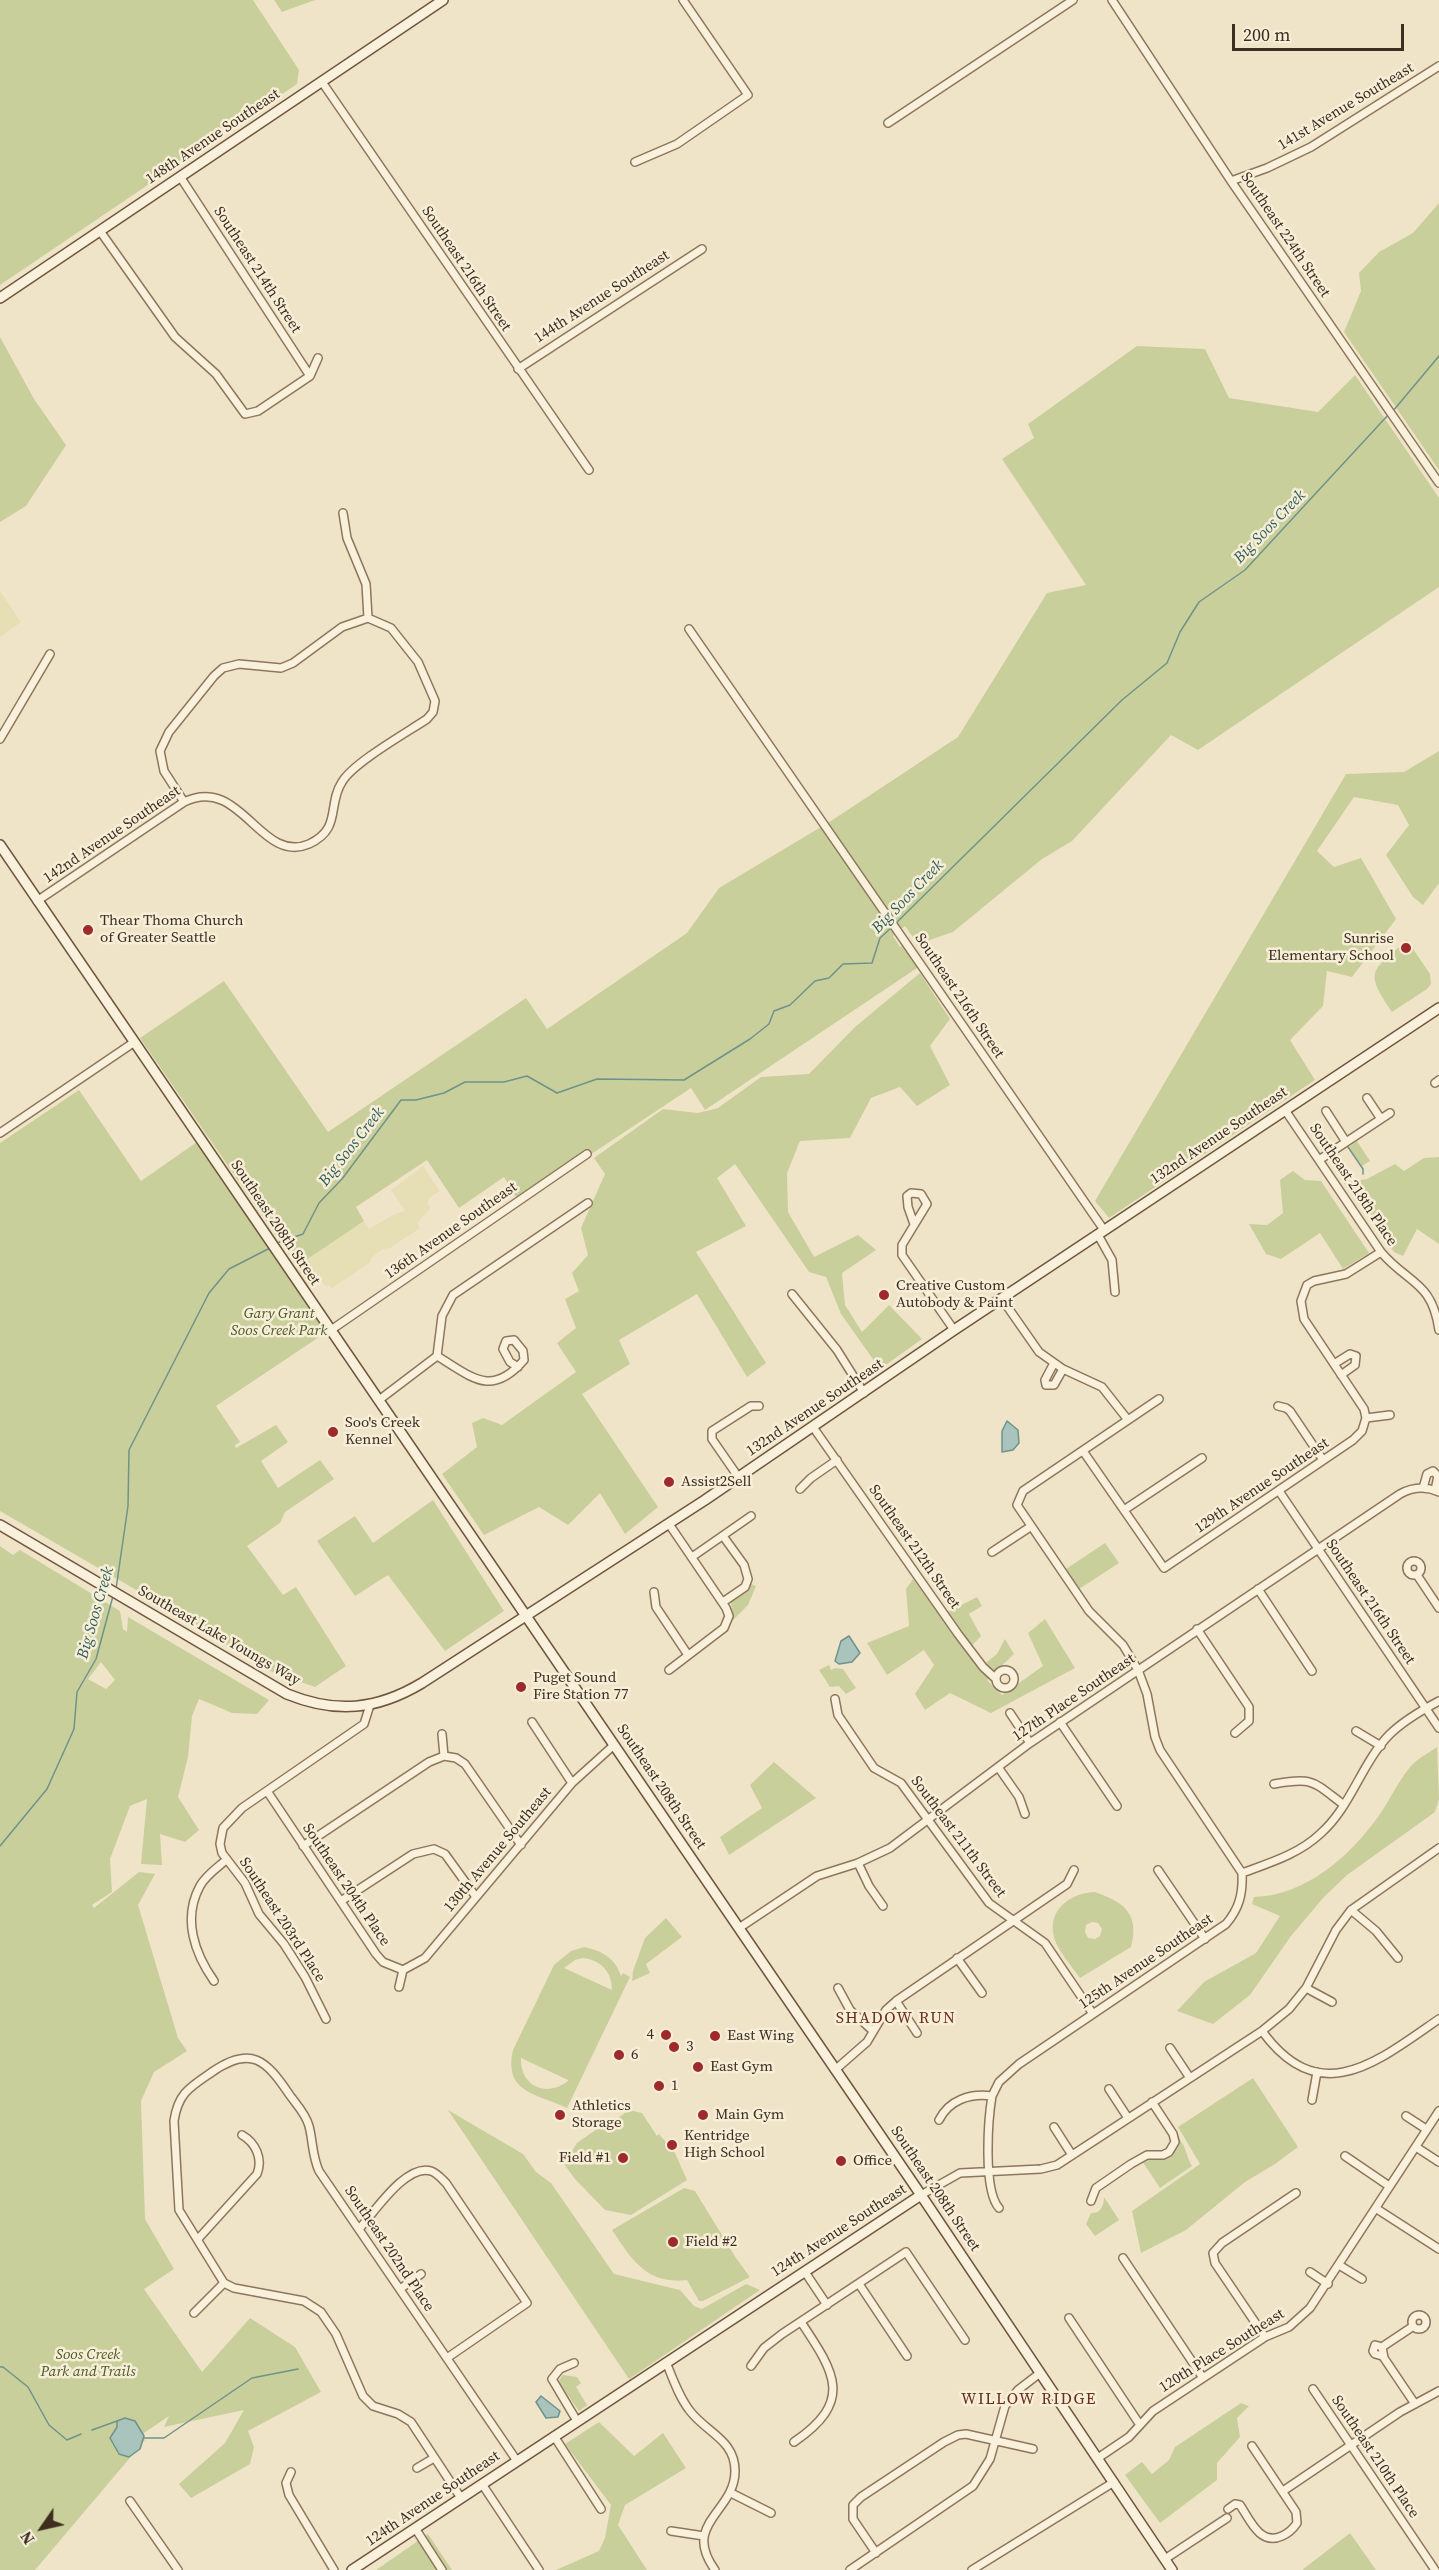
<!DOCTYPE html>
<style>
body{margin:0}
#map{position:relative;width:1439px;height:2570px;overflow:hidden;background:#f0e4c8;font-family:"Source Serif 4",serif}
canvas{display:block}
.north{position:absolute;left:12px;top:2498px;width:60px;height:60px;-webkit-text-stroke:4px #f7eed8;paint-order:stroke;rotate:236deg;font-size:16px;font-weight:700;line-height:24px;text-align:center;color:#3d2e20}
.north::after{content:'';display:block;margin:auto;width:21px;height:27px;background:#3d2e20;clip-path:polygon(50% 0,100% 100%,50% 72%,0 100%)}
.scale{position:absolute;left:1232px;top:24px;width:172px;height:27px;box-sizing:border-box;border:3px solid #3d2e20;border-top:0;padding-left:8px;font-size:18px;line-height:21px;white-space:nowrap;color:#3d2e20;-webkit-text-stroke:4px #f7eed8;paint-order:stroke}
</style>
<div id="map">
<canvas width="1439" height="2570"></canvas>
<div class="north">N</div>
<div class="scale">200 m</div>
</div>
<script>
const c = document.querySelector('canvas').getContext('2d');
c.lineJoin = 'round';
function paint(path, color) {
  c.fillStyle = color;
  c.fill(path, 'evenodd');
}
function stroke(path, color, width, dash) {
  c.strokeStyle = color;
  c.lineWidth = width;
  c.lineCap = dash ? 'butt' : 'round';
  c.setLineDash(dash || []);
  c.stroke(path);
}
function label(font, color, halo, rows, align = 'center') {
  c.font = font + ' "Source Serif 4",serif';
  c.lineWidth = 5;
  c.setLineDash([]);
  c.textBaseline = 'middle';
  c.strokeStyle = halo;
  c.fillStyle = color;
  for (const [text, x, y, turn = 0] of rows) {
    c.save();
    c.translate(x, y);
    c.rotate((+turn || 0) * Math.PI / 180);
    c.textAlign = isNaN(turn) ? turn : align;
    if (halo) c.strokeText(text, 0, 0);
    c.fillText(text, 0, 0);
    c.restore();
  }
}
const farmland = new Path2D(`
 M0,591L21,622L0,637Z
 M423,1166L440,1191L430,1197L427,1204L431,1208L417,1223L420,1228L390,1248L383,1249L371,1258V1262L332,1288L329,1285L325,1286L320,1278L307,1287L295,1267L364,1221L369,1229L395,1214L405,1211L391,1190Z`);
const green = new Path2D(`
 M0,0H253L299,70L297,84L0,285Z
 M274,0H315L282,12Z
 M1439,203V470L1344,332L1361,291L1359,273L1379,252L1413,233Z
 M0,337L34,399L66,445L26,506L0,522Z
 M1137,346L1205,349L1229,398L1318,412L1355,375L1439,498V587L1198,750L1171,735L1072,841L1042,859L953,932L918,944L905,926L893,936L900,947L905,944L920,966L705,1110L691,1088L519,1202L504,1177L459,1208L427,1160L356,1207L364,1221L297,1266L140,1038L224,981L328,1132L526,998L547,1029L687,933L719,888L831,821L958,737L1047,593L1086,585L1002,459L1034,438L1028,424Z
 M1439,751V883L1423,905L1413,897L1386,855L1409,825L1398,805L1354,797L1317,851L1334,867L1361,858L1396,919L1352,977L1327,971L1323,1006L1290,1040L1315,1080L1109,1218L1095,1201L1346,774L1404,772Z
 M1407,940L1430,974L1431,984L1427,989L1392,1012C1363,969 1372,972 1407,940Z
 M920,973L950,1019L930,1046L950,1085L917,1106L900,1087L871,1098L850,1138L800,1141L787,1173L788,1212L814,1257L858,1235L876,1250L842,1273L845,1305L862,1332L889,1305L922,1339L880,1369L841,1314L826,1277L809,1272L735,1164L717,1178L746,1226L696,1252L766,1363L747,1377L697,1294L619,1340L630,1364L582,1394L658,1507L625,1534L600,1493L568,1525L539,1507L484,1535L442,1474L477,1447L472,1423L483,1418L502,1425L576,1372L557,1343L576,1328L565,1299L579,1291L572,1273L588,1255L581,1228L605,1174L594,1158L663,1109L698,1113L718,1108L761,1077L809,1074L855,1027Z
 M79,1090L141,1181L197,1142L328,1331L216,1406L240,1442L235,1445L236,1448L276,1425L288,1442L261,1461L278,1488L320,1460L334,1479L285,1512L280,1523L247,1546L283,1595L296,1587L346,1666L315,1687L267,1670L157,1602L0,1511V1143Z
 M1357,1141L1370,1161L1362,1166L1349,1147Z
 M1439,1157V1244L1417,1229L1403,1256L1394,1252L1344,1183L1367,1179L1395,1164L1404,1171L1424,1158Z
 M1293,1171L1305,1180L1321,1181L1369,1253L1343,1269L1320,1233L1281,1259L1266,1254L1249,1224L1267,1225L1283,1213L1280,1180Z
 M433,1500L504,1611L445,1651L388,1575L355,1596L317,1541L355,1516L373,1543Z
 M1105,1543L1119,1563L1079,1589L1066,1569Z
 M0,1546L13,1555L20,1550L120,1611L123,1629L127,1632L128,1617L269,1700L257,1714L232,1713L199,1699L192,1716L188,1757L178,1797L199,1830L185,1842L160,1834L162,1865L141,1864L147,1799L130,1806L110,1859L112,1892L92,1905L94,1908L139,1872L155,1874L138,1905L178,2038L187,2051L154,2072L141,2101L145,2219L174,2269L144,2289L202,2372L250,2318L295,2347L321,2392L248,2431L254,2447L250,2464L191,2498L179,2484L225,2443L244,2410L164,2427L169,2416L141,2435L145,2440L35,2570H0ZM101,1662L115,1680L106,1689L88,1679Z
 M913,1579L940,1616L977,1597L982,1606L969,1614L981,1636L966,1652L979,1668L997,1654L1005,1639L1014,1654L987,1680L1002,1695L1043,1666L1028,1633L1045,1619L1075,1668L991,1713L950,1693L925,1710L915,1694L934,1665L924,1650L887,1675L867,1643L909,1626L906,1589Z
 M751,1584L756,1586L748,1605L733,1620L731,1602Z
 M829,1665L831,1670L835,1668L843,1669L856,1688L846,1694L839,1686L830,1687L819,1670Z
 M1437,1747L1439,1799L1435,1812L1347,1875L1324,1897L1291,1936L1250,1995L1213,2024L1177,2011L1204,1982L1256,1953L1280,1916L1252,1904L1254,1897C1305,1896 1350,1856 1378,1817C1390,1800 1398,1781 1411,1766C1418,1758 1429,1753 1437,1747Z
 M774,1762L816,1798L729,1855L720,1837L762,1808L750,1785Z
 M1095,1892C1124,1902 1140,1914 1131,1947L1080,1978C1073,1968 1056,1948 1054,1937C1047,1909 1071,1893 1095,1892ZM1092,1922L1098,1923L1102,1929L1100,1936L1095,1939L1088,1938L1085,1932L1086,1925Z
 M666,1918L682,1937L646,1964L650,1973L632,1981L633,1971L645,1938Z
 M584,1947C603,1951 615,1958 621,1976L623,1973L630,1977L567,2108C539,2094 503,2094 513,2050L554,1965L571,1951ZM583,1958C601,1960 612,1972 612,1990L564,1968L575,1960ZM521,2058L568,2080V2081C546,2098 520,2086 521,2058Z
 M1253,2078L1298,2147L1275,2164L1245,2182L1186,2230L1141,2253L1132,2211L1200,2164L1178,2127Z
 M448,2110L523,2154L536,2172L551,2183L614,2274L680,2290L694,2306L702,2309L746,2284L760,2290L629,2379Z
 M629,2110L642,2113L657,2136L659,2134L675,2153L687,2180L631,2215L605,2210L575,2179L564,2164L577,2143L604,2124L607,2126Z
 M1179,2138C1187,2149 1186,2156 1192,2166L1160,2188L1142,2161C1159,2154 1175,2164 1179,2138Z
 M684,2188L695,2191L736,2258L750,2277L703,2301H699L687,2280C647,2285 632,2260 612,2230Z
 M1104,2197L1119,2220L1095,2236L1086,2224L1091,2213C1100,2214 1104,2206 1104,2197Z
 M563,2375L577,2377L581,2383L576,2387L587,2405L579,2411L560,2384L559,2380Z
 M1241,2403L1249,2406L1237,2418L1240,2437L1217,2463V2480L1160,2523L1125,2475L1142,2462L1152,2474L1169,2460L1175,2447Z
 M599,2422L634,2456L663,2433L686,2468L625,2505L618,2525L647,2570H556L599,2551L605,2538L611,2505L565,2444Z
 M1350,2533L1376,2570H1302Z
 M428,2534L452,2570H376Z`);
const water = new Path2D(`
 M1007,1421L1018,1430L1019,1443L1013,1450L1002,1452V1431Z
 M849,1636L860,1653L852,1662L839,1664L835,1661L841,1641Z
 M541,2396L560,2411L558,2417L546,2418L536,2402Z
 M125,2418L135,2421L144,2436L140,2449L129,2457L119,2454L110,2438L117,2427V2421Z`);
const stream = new Path2D(`
 M1393,411L1439,356
 M895,924L1122,700L1167,663L1180,632L1199,602L1245,570L1389,414
 M1348,1147L1363,1169V1174
 M277,1243L303,1234L319,1203L342,1179L401,1100H416L444,1093L465,1082H504L527,1076L557,1093L597,1079L684,1080L750,1039L769,1024L774,1011L790,1005L815,981L829,978L843,964L872,963L880,938L891,928
 M116,1589L128,1506L129,1450L209,1293L229,1269L270,1248
 M0,1846L47,1789L74,1729L77,1692L96,1659L113,1596
 M0,2367H3L28,2387L49,2425L67,2440L81,2434
 M92,2430L117,2421
 M144,2438H164L252,2378L298,2369`);
const street = new Path2D(`
 M1112,0L1231,181L1439,483
 M322,82L589,470
 M888,123L1073,0
 M635,162L677,144L748,95L683,0
 M181,178L310,376
 M1231,181L1267,168L1311,147L1439,66
 M100,231L175,337L216,374L245,414L258,411L310,376L318,358
 M518,369L702,249
 M343,513L347,538L366,584L368,618
 M689,629L1104,1230
 M0,739L50,654
 M37,901L184,802C241,774 260,865 309,844C342,829 327,805 342,782C353,763 406,733 427,719L433,712L435,701L418,662L391,628L368,618L342,627L293,663L281,668L239,664L223,668L214,676L169,732L160,751L164,771L184,802
 M1435,1083L1439,1080
 M1367,1098L1381,1119
 M1285,1110L1381,1252C1408,1284 1432,1281 1439,1330
 M1326,1111L1346,1142
 M0,1133L133,1043
 M1319,1160L1390,1113
 M914,1224L908,1207L907,1196L911,1193L921,1194L927,1204L902,1245V1255L954,1330
 M1098,1235L1112,1260L1115,1292
 M792,1294L837,1350L864,1393
 M1002,1299L1039,1352L1063,1369L1102,1387L1128,1420
 M331,1330L587,1154
 M437,1356L442,1316L453,1295L588,1203
 M437,1356C472,1377 491,1398 524,1360L523,1351L514,1340L506,1341L503,1349L510,1362L518,1367
 M1054,1363L1045,1380L1046,1385H1054L1063,1369
 M1334,1364L1350,1354L1356,1356L1355,1365L1341,1375
 M1159,1399L1023,1491L1017,1505L1089,1611L1123,1645L1138,1670L1147,1694L1155,1737L1160,1750L1242,1873
 M379,1400L437,1356
 M1278,1406L1286,1408L1290,1411L1323,1460
 M1366,1418L1364,1409L1304,1319L1301,1301L1307,1285L1314,1281L1346,1274L1381,1252
 M1366,1418L1390,1415
 M813,1427L958,1634L983,1667L996,1679
 M1083,1451L1164,1568L1353,1440L1362,1431L1366,1418
 M739,1478L712,1439V1431L751,1406H759
 M1423,1488L1427,1474L1433,1471L1438,1476L1435,1490
 M800,1489L811,1478L837,1460
 M1279,1491L1439,1728
 M1124,1510L1202,1458
 M992,1552L1030,1527
 M692,1557L751,1516
 M1407 1568a7 7 0 1 1 14 0a7 7 0 1 1-14 0Z
 M1417,1575L1439,1608
 M1258,1589L1312,1671
 M654,1592L656,1607L688,1655
 M723,1602L745,1587L748,1579L744,1565L723,1536
 M1197,1629L1249,1707V1721L1235,1733
 M669,1670L724,1628L729,1616L726,1608L669,1524
 M996 1679a9 9 0 1 1 18 0a9 9 0 1 1-18 0Z
 M835,1699L838,1715L874,1768L901,1783L989,1903L1045,1943L1093,2014
 M1010,1713L1030,1743
 M532,1722L572,1783
 M1060,1722L1117,1806
 M1356,1731L1381,1746
 M442,1734L444,1756L456,1758L465,1764L521,1845
 M998,1767L1019,1797L1025,1814
 M1274,1784C1314,1777 1312,1781 1344,1805
 M267,1791L376,1954L383,1962L403,1970
 M303,1846L429,1762L444,1756
 M858,1863L869,1886L883,1906
 M1158,1870L1205,1939
 M341,1901L413,1854L434,1849L445,1854L476,1897
 M1351,1910L1376,1931L1398,1958
 M739,1928L817,1876L858,1863L890,1848L1030,1743L1400,1494C1413,1487 1426,1486 1439,1492
 M957,1958L982,1993
 M403,1970L425,1958L572,1783L614,1745
 M214,1981C195,1954 182,1919 200,1886C206,1875 217,1868 226,1860
 M399,1987L403,1970
 M838,1988L850,2010L873,2031
 M1306,1988L1332,2002
 M896,2001L917,2033
 M326,2019L305,1977L284,1944L259,1914L245,1883L222,1853L220,1844L223,1828L242,1808L364,1724L370,1705
 M1262,2031C1320,2111 1378,2061 1439,2019
 M1170,2048L1190,2078
 M835,2070L867,2042L886,2010L896,2001L1067,1884L1074,1870
 M1109,2089L1128,2118
 M992,2096C988,2120 983,2190 999,2208
 M1312,2100L1317,2072
 M1406,2116L1426,2129
 M939,2120C949,2100 970,2093 992,2096L999,2082L1019,2064L1226,1924C1239,1909 1243,1894 1242,1873C1269,1863 1299,1854 1320,1834C1351,1807 1361,1764 1389,1735C1403,1721 1422,1710 1439,1701
 M1054,2127L1072,2155
 M1416,2147L1439,2162
 M1345,2156L1389,2186
 M921,2195L960,2173L1041,2169L1057,2165L1262,2031L1289,2009L1306,1988L1336,1930L1351,1910L1439,1848
 M1091,2201L1096,2188L1131,2164L1147,2155H1163L1169,2152L1175,2142L1173,2134L1152,2102
 M1377,2209L1439,2249
 M359,2229C374,2213 406,2163 431,2171C437,2173 442,2179 446,2183L527,2303L447,2358
 M198,2239L257,2174C263,2159 256,2143 242,2135
 M1123,2258L1203,2378
 M1339,2265L1362,2279
 M805,2272L827,2305
 M1310,2272L1328,2284
 M859,2284L907,2356
 M400,2289L421,2274
 M194,2313L224,2283
 M1412 2322a7 7 0 1 1 14 0a7 7 0 1 1-14 0Z
 M1069,2318L1140,2425
 M1265,2337L1215,2263L1213,2253L1222,2243L1296,2193
 M1382,2347L1384,2358L1415,2404
 M1382,2347L1412,2327
 M1382,2347L1375,2345L1373,2351L1375,2354L1382,2356
 M666,2362C673,2379 679,2397 690,2411C707,2433 735,2440 735,2471C735,2512 681,2523 715,2570
 M574,2363L560,2369L552,2379L577,2421
 M751,2366L764,2348L782,2334L906,2252L965,2340
 M1313,2389L1435,2570
 M554,2436L601,2509
 M794,2442C854,2401 835,2373 801,2322
 M1098,2458L1129,2437L1153,2411L1265,2337L1289,2327L1310,2308L1439,2111
 M417,2468L434,2458
 M291,2472L286,2483L289,2495L334,2570
 M482,2484L539,2570
 M1283,2491L1400,2412L1439,2391
 M731,2493L771,2513
 M461,2498L411,2422L398,2414L373,2406L363,2396L336,2334L321,2312L304,2301L234,2288L224,2283L179,2210L174,2121C178,2093 190,2087 212,2072C251,2045 266,2060 289,2094C296,2104 306,2114 309,2126C313,2141 312,2156 319,2171L517,2461
 M130,2501L178,2570
 M1228,2509L1235,2504L1240,2505C1250,2520 1260,2546 1282,2536C1289,2533 1293,2529 1297,2523L1296,2512L1252,2446
 M415,2528L442,2570
 M671,2531L704,2536
 M876,2553L853,2519V2505L861,2497L944,2442L958,2435L966,2434L1033,2449
 M1165,2559L1227,2518
 M850,2570L973,2486L990,2459L1005,2406L1018,2390L1040,2373
 M972,2570L1114,2482`);
const secondary = new Path2D(`
 M0,298L443,0
 M0,845L921,2195L1172,2570
 M0,1525L287,1694C336,1714 377,1710 422,1683L705,1500L954,1330L1439,1008
 M352,2570L921,2195`);
const markers = [
 [88,930,6,"#9e2a2b"],
 [1406,948,6,"#9e2a2b"],
 [884,1295,6,"#9e2a2b"],
 [333,1432,6,"#9e2a2b"],
 [669,1482,6,"#9e2a2b"],
 [521,1687,6,"#9e2a2b"],
 [666,2035,6,"#9e2a2b"],
 [715,2036,6,"#9e2a2b"],
 [674,2047,6,"#9e2a2b"],
 [619,2055,6,"#9e2a2b"],
 [698,2067,6,"#9e2a2b"],
 [659,2086,6,"#9e2a2b"],
 [560,2115,6,"#9e2a2b"],
 [703,2115,6,"#9e2a2b"],
 [672,2145,6,"#9e2a2b"],
 [623,2158,6,"#9e2a2b"],
 [841,2161,6,"#9e2a2b"],
 [673,2242,6,"#9e2a2b"]
];
const streetNames = [
 ["141st Avenue Southeast",1346,107,-31],
 ["148th Avenue Southeast",213,137,-34],
 ["Southeast 224th Street",1285,235,56],
 ["Southeast 216th Street",466,269,56],
 ["Southeast 214th Street",257,270,57],
 ["144th Avenue Southeast",602,297,-33],
 ["142nd Avenue Southeast",112,835,-34],
 ["Southeast 216th Street",959,996,56],
 ["132nd Avenue Southeast",1219,1136,-34],
 ["Southeast 218th Place",1353,1185,56],
 ["Southeast 208th Street",275,1223,56],
 ["136th Avenue Southeast",451,1231,-35],
 ["132nd Avenue Southeast",815,1408,-34],
 ["129th Avenue Southeast",1262,1486,-34],
 ["Southeast 212th Street",914,1547,55],
 ["Southeast 216th Street",1370,1602,56],
 ["Southeast Lake Youngs Way",219,1636,30],
 ["127th Place Southeast",1074,1698,-34],
 ["Southeast 208th Street",661,1787,56],
 ["Southeast 211th Street",958,1837,53],
 ["130th Avenue Southeast",498,1850,-50],
 ["Southeast 204th Place",346,1885,56],
 ["Southeast 203rd Place",282,1920,57],
 ["125th Avenue Southeast",1146,1962,-34],
 ["Southeast 208th Street",935,2189,56],
 ["124th Avenue Southeast",839,2231,-33],
 ["Southeast 202nd Place",389,2249,56],
 ["120th Place Southeast",1222,2351,-32],
 ["Southeast 210th Place",1375,2457,56],
 ["124th Avenue Southeast",433,2499,-34]
];
const poiNames = [
 ["Thear Thoma Church",100,921],
 ["of Greater Seattle",100,938],
 ["Sunrise",1394,939,"right"],
 ["Elementary School",1394,956,"right"],
 ["Creative Custom",896,1286],
 ["Autobody & Paint",896,1303],
 ["Soo's Creek",345,1423],
 ["Kennel",345,1440],
 ["Assist2Sell",681,1482],
 ["Puget Sound",533,1678],
 ["Fire Station 77",533,1695],
 ["4",654,2035,"right"],
 ["East Wing",727,2036],
 ["3",686,2047],
 ["6",631,2055],
 ["East Gym",710,2067],
 ["1",671,2086],
 ["Athletics",572,2106],
 ["Storage",572,2123],
 ["Main Gym",715,2115],
 ["Kentridge",684,2136],
 ["High School",684,2153],
 ["Field #1",611,2158,"right"],
 ["Office",853,2161],
 ["Field #2",685,2242]
];
const parkNames = [
 ["Gary Grant",279,1314],
 ["Soos Creek Park",279,1331],
 ["Soos Creek",88,2355],
 ["Park and Trails",88,2372]
];
const waterNames = [
 ["Big Soos Creek",1270,527,-46],
 ["Big Soos Creek",908,897,-46],
 ["Big Soos Creek",352,1147,-52],
 ["Big Soos Creek",96,1613,-74]
];
const neighbourhoodNames = [
 ["SHADOW RUN",896,2019],
 ["WILLOW RIDGE",1029,2400]
];
paint(farmland, '#e6deb5');
paint(green, '#c9cf9b');
paint(water, '#a9c4bc');
stroke(water, '#6f938a', 1.5);
stroke(stream, '#6f938a', 1.5);
stroke(street, '#8d765c', 10);
stroke(secondary, '#6f573f', 12);
stroke(street, '#faf1dc', 7);
stroke(secondary, '#faf1dc', 9);
for (const [x, y, r, color] of markers) {
  const dot = new Path2D();
  dot.arc(x, y, r, 0, 2 * Math.PI);
  c.fillStyle = color;
  c.fill(dot);
  stroke(dot, '#f7eed8', 2);
}
label('15px', '#3d2e20', '#f7eed8', streetNames);
label('15px', '#3d2e20', '#f7eed8', poiNames, 'left');
label('italic 15px', '#4d5a26', '#f7eed8', parkNames);
label('italic 16px', '#2f5d5a', '#f7eed8', waterNames);
c.letterSpacing = '1.5px';
label('16px', '#6b2e1e', '#f7eed8', neighbourhoodNames);
c.letterSpacing = '0px';
</script>
